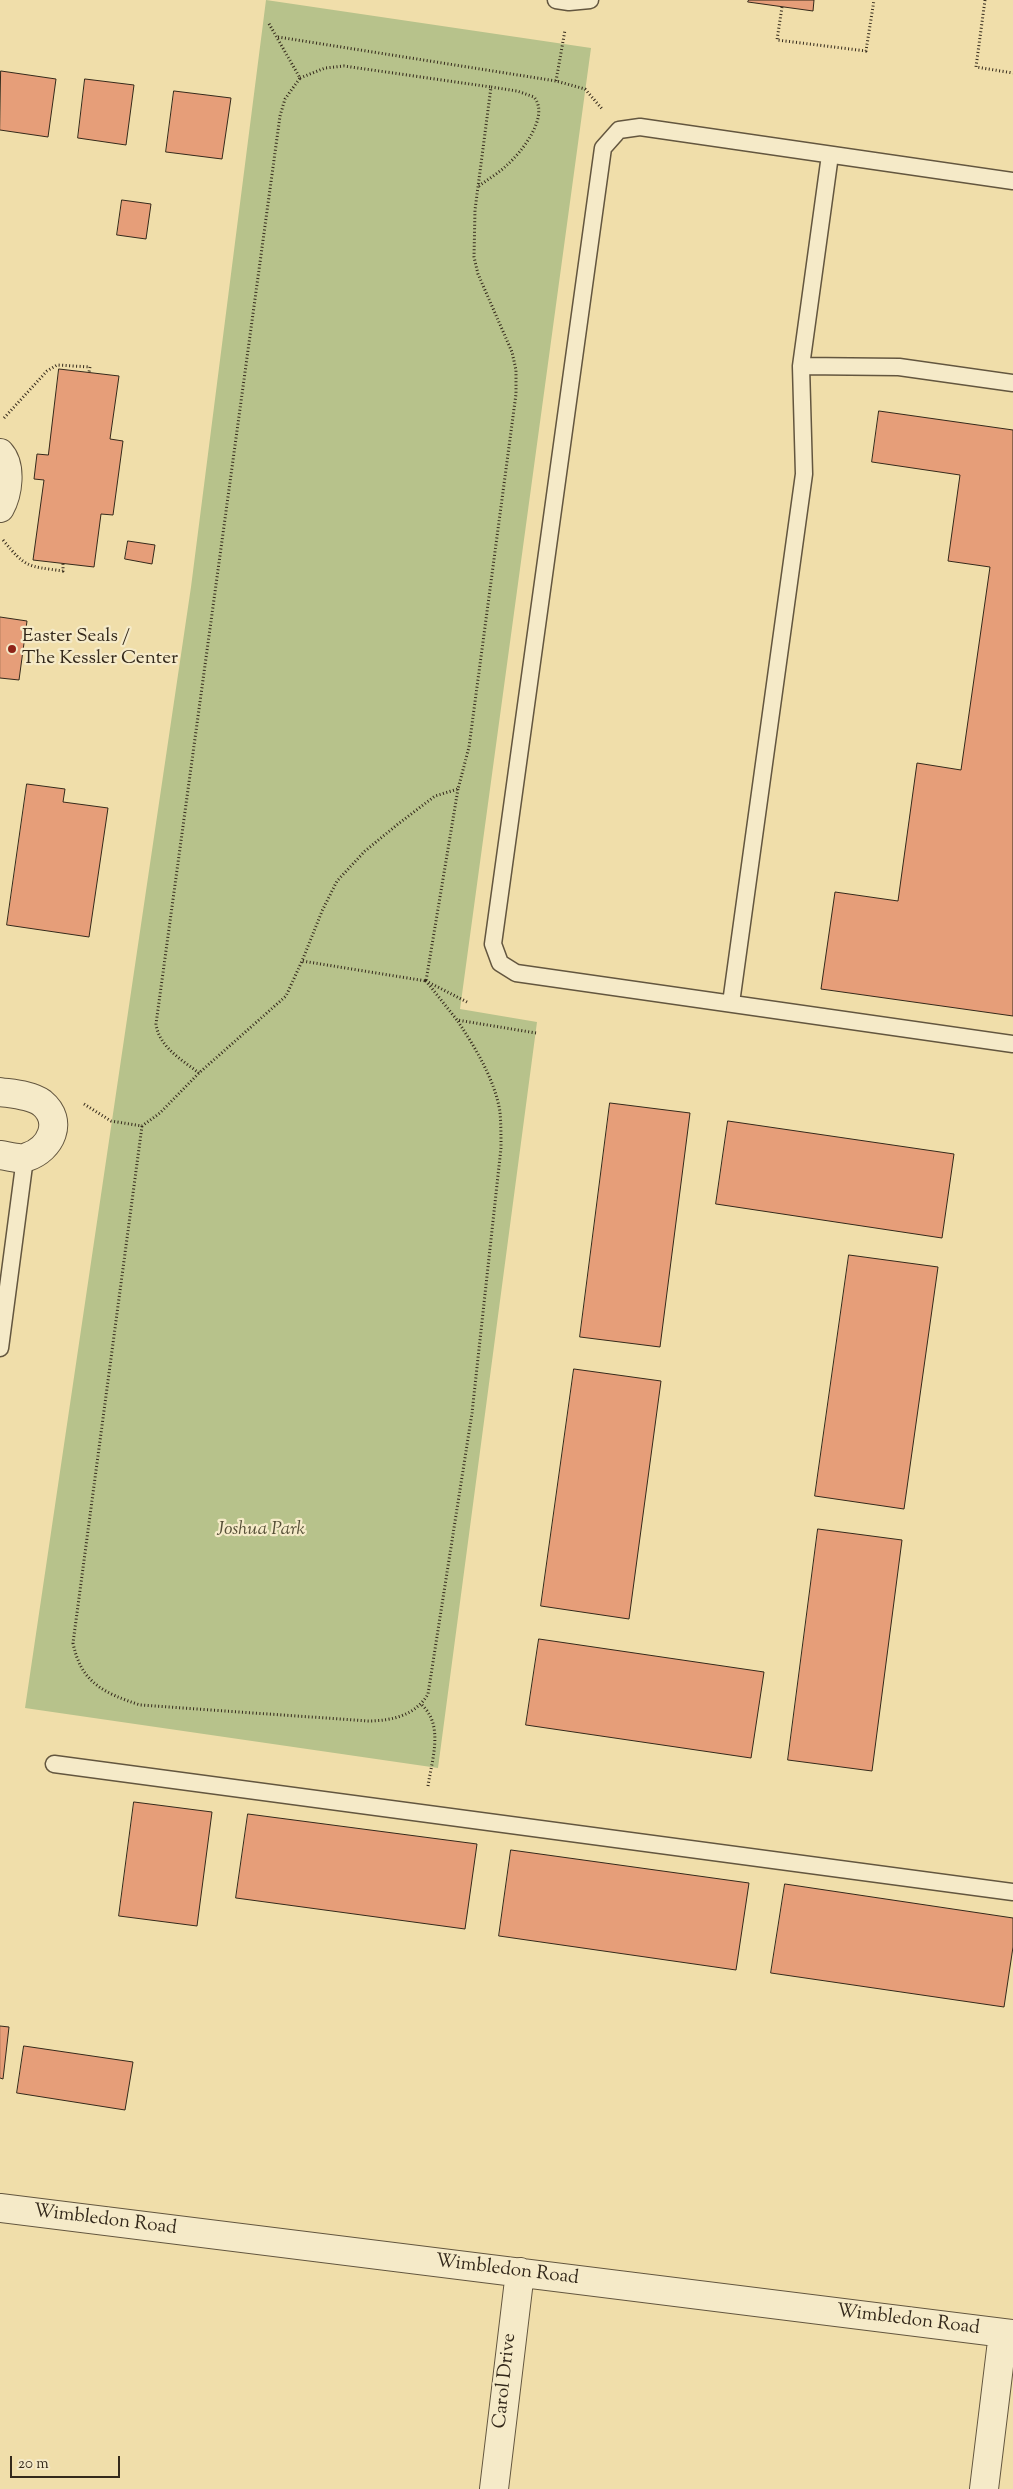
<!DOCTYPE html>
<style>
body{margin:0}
#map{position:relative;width:1013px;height:2489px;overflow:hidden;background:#f0deaa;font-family:"Sorts Mill Goudy",serif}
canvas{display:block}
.scale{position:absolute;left:10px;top:2456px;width:110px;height:22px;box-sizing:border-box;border:2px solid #34291b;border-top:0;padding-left:6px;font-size:15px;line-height:18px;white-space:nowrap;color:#34291b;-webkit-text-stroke:4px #f5eac8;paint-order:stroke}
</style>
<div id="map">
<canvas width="1013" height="2489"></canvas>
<div class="scale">20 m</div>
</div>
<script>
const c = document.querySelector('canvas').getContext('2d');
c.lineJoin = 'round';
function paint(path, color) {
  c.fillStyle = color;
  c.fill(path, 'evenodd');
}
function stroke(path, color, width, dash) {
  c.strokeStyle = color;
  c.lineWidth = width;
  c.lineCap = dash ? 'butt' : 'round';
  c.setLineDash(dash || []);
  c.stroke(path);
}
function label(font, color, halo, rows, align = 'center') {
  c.font = font + ' "Sorts Mill Goudy",serif';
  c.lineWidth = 4.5;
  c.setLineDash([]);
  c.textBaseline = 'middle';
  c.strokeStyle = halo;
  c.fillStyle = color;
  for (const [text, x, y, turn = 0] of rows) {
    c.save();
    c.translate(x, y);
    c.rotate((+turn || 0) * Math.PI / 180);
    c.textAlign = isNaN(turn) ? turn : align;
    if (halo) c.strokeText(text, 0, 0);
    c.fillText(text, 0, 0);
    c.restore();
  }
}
const green = new Path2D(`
 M266,0L591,48L460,1009L537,1022L438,1768L25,1708L191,587Z`);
const building = new Path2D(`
 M749,0H814L813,11L748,2Z
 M1,71L56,79L48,137L0,130Z
 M85,79L134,85L126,145L78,138Z
 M174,91L231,98L222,159L166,152Z
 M122,200L151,204L146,239L117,235Z
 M59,369L119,376L110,439L123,441L113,515L101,514L94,567L33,560L44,480L34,479L37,454L48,455Z
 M879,411L1013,430V1016L821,989L835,892L898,901L917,763L961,770L990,567L948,561L960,475L872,462Z
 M128,541L155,545L152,564L125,559Z
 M0,617L27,621L19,680L0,678Z
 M27,784L65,789L63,802L108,808L89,937L7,925Z
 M610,1103L690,1113L660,1347L580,1337Z
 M728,1121L954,1154L942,1238L716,1204Z
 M849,1255L938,1267L904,1509L815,1496Z
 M574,1369L661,1381L629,1619L541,1606Z
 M818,1529L902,1540L872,1771L788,1760Z
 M539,1639L764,1672L751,1758L526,1725Z
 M134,1802L212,1812L197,1926L119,1916Z
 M248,1814L477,1844L465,1929L236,1898Z
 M511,1850L749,1883L736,1970L499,1936Z
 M785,1884L1013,1918V1947L1004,2007L771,1973Z
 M0,2026L9,2027L3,2079L0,2078Z
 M24,2046L133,2062L125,2110L17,2093Z`);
const path = new Path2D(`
 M985,0L976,67L1013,73
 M782,7L777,40L866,51L874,0
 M278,37L556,81L585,89L603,110
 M300,78L325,68L344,66L491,87
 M556,81L565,30
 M4,418L47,371L57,365L90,367L89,372
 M3,540C26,568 27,566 63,571V563
 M458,789L426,981L302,961L322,911L337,881L365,851L398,824L435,796L458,789L469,747L516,394V370L512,352L478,274L474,257L475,210L491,87L517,91L534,97C550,116 522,152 507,165C499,173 488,179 479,186
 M467,1002L426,981L457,1020L536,1033
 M199,1073C182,1060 159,1047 156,1024L280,116L285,99L300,78L268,22
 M84,1104L111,1121L142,1126L160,1113L199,1073L286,996L302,961
 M142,1126L73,1643C81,1683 104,1693 140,1705L368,1721C392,1721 416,1715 428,1694L472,1413L501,1148C501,1136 501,1124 500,1112C495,1080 475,1047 457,1020
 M422,1705C444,1726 432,1759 428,1786`);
const lane = new Path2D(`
 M556,0L569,2L590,0
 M1013,181L640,127L619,130L603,148L493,944L500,963L516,973L1013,1044
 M801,366L899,367L1013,383
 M731,1003L804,474L801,366L830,155
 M0,1348L25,1158
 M54,1764L1013,1892`);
const street = new Path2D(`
 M0,453C12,466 8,494 0,508
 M0,1092C13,1094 31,1095 42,1103C64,1121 51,1149 27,1157C20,1160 8,1156 0,1155
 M0,2208L1013,2334
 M494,2489L520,2272
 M984,2489L1003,2333`);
const markers = [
 [12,649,5,"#8f2418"]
];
const poiNames = [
 ["Easter Seals /",22,638],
 ["The Kessler Center",22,660]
];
const parkNames = [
 ["Joshua Park",261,1531]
];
const streetNames = [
 ["Wimbledon Road",105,2221,7],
 ["Wimbledon Road",507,2271,7],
 ["Wimbledon Road",908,2321,7],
 ["Carol Drive",506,2381,-84]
];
paint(green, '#b7c28b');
paint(building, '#e69e79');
stroke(building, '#34291b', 1);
stroke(lane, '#63563f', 19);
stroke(street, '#63563f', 30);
stroke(path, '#34291b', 3, [1, 2.5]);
stroke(lane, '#f5eac8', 16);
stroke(street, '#f5eac8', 28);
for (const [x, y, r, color] of markers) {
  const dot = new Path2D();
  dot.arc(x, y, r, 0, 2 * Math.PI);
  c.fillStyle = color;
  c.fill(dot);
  stroke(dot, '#f5eac8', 2);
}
label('19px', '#34291b', '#f5eac8', poiNames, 'left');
label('italic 19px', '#554f37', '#f5eac8', parkNames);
label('19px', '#34291b', '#f5eac8', streetNames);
</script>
